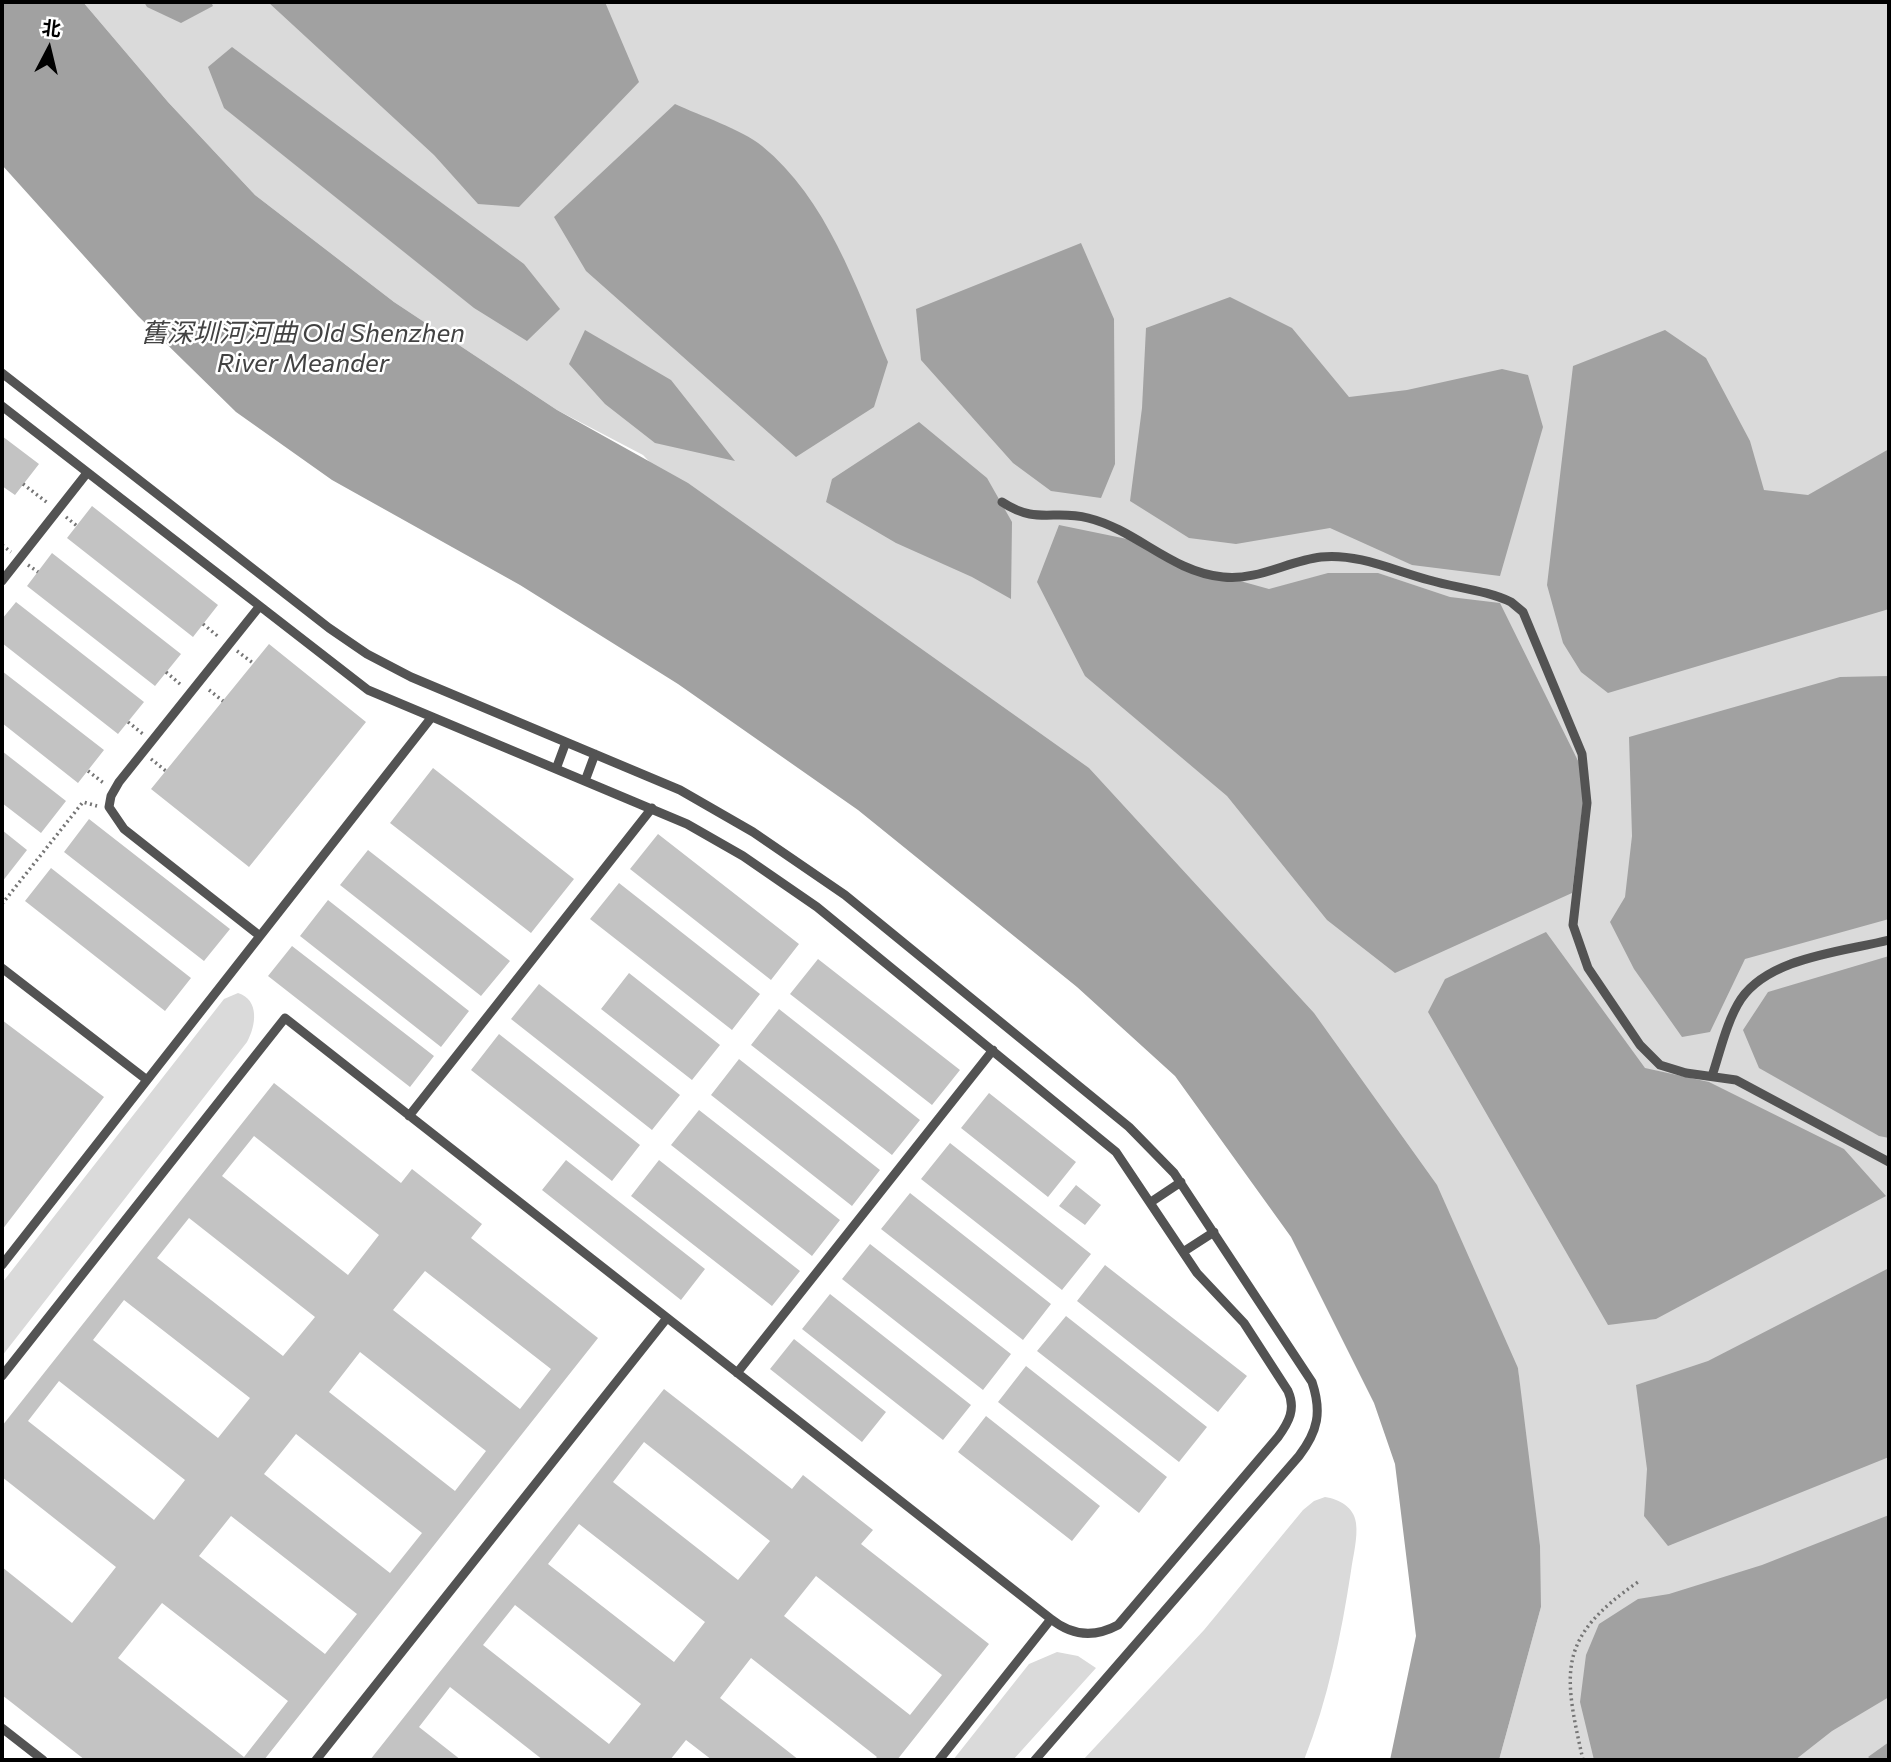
<!DOCTYPE html>
<meta charset="utf-8">
<style>
body{margin:0}
#map{position:relative;width:1891px;height:1762px;overflow:hidden;background:#fff;font-family:Commissioner,"Noto Sans SC",sans-serif}
canvas{display:block}
.frame{position:absolute;inset:0;border:4px solid #000;pointer-events:none}
.north{position:absolute;left:14px;top:14px;width:70px;height:70px;-webkit-text-stroke:5px #fff;paint-order:stroke;rotate:7deg;font-size:19px;font-weight:700;line-height:28px;text-align:center;color:#000}
.north::after{content:'';display:block;margin:auto;width:24px;height:32px;background:#000;clip-path:polygon(50% 0,100% 100%,50% 72%,0 100%)}
</style>
<div id="map">
<canvas width="1891" height="1762"></canvas>
<div class="frame"></div>
<div class="north">北</div>
</div>
<script>
const c = document.querySelector('canvas').getContext('2d');
c.lineJoin = 'round';
function paint(path, color) {
  c.fillStyle = color;
  c.fill(path, 'evenodd');
}
function stroke(path, color, width, dash) {
  c.strokeStyle = color;
  c.lineWidth = width;
  c.lineCap = dash ? 'butt' : 'round';
  c.setLineDash(dash || []);
  c.stroke(path);
}
function label(font, color, halo, rows, align = 'center') {
  c.font = font + ' Commissioner,"Noto Sans SC",sans-serif';
  c.lineWidth = 5;
  c.setLineDash([]);
  c.textBaseline = 'middle';
  c.strokeStyle = halo;
  c.fillStyle = color;
  for (const [text, x, y, turn = 0] of rows) {
    c.save();
    c.translate(x, y);
    c.rotate((+turn || 0) * Math.PI / 180);
    c.textAlign = isNaN(turn) ? turn : align;
    if (halo) c.strokeText(text, 0, 0);
    c.fillText(text, 0, 0);
    c.restore();
  }
}
const green = new Path2D(`
 M83,2H1889V1760H1499L1541,1607L1518,1368L643,455L557,410L394,302L255,195L168,102Z
 M238,993C260,1000 256,1026 247,1042L2,1356V1283L224,999Z
 M1325,1497C1339,1499 1354,1507 1356,1523C1358,1538 1353,1556 1351,1571C1341,1636 1328,1699 1304,1760H1083L1204,1630L1303,1510L1314,1501Z
 M1057,1652L1078,1656L1096,1668L1013,1760H953L1029,1664Z`);
const water = new Path2D(`
 M2,2H83L168,102L255,195L394,302L557,410L688,483L1089,768L1314,1013L1437,1185L1518,1368L1540,1546L1541,1607L1499,1760H1390L1416,1636L1395,1464L1374,1403L1291,1237L1175,1076L1077,987L858,810L678,684L520,585L332,480L236,412L138,316L2,165Z
 M144,2H211L213,6L181,23L147,7Z
 M268,2H605L639,82L519,207L478,204L434,155Z
 M232,47L524,264L560,309L527,341L474,308L224,108L208,67Z
 M675,104C701,116 741,129 762,146C827,199 856,287 888,362L874,407L796,457L586,271L554,217Z
 M1081,243L1114,319L1115,464L1101,498L1051,491L1013,463L921,360L916,309Z
 M1230,297L1292,328L1349,397L1407,390L1502,369L1528,375L1543,427L1500,576L1412,565L1330,528L1236,544L1189,538L1130,501L1142,408L1146,328Z
 M585,330L671,380L735,461L655,443L605,404L569,364Z
 M1665,330L1706,358L1750,441L1764,490L1808,495L1889,449V609L1608,693L1581,672L1563,643L1547,585L1573,366Z
 M919,422L987,478L1012,522L1011,599L972,577L896,543L826,502L832,479Z
 M1059,525L1132,540L1197,569L1269,589L1328,573H1378L1450,597L1500,603L1586,777L1572,893L1395,973L1327,920L1227,796L1085,676L1037,582Z
 M1889,676V919L1745,959L1710,1032L1682,1037L1634,969L1610,922L1625,897L1632,836L1629,737L1840,677Z
 M1546,932L1645,1068L1709,1082L1844,1149L1886,1196L1656,1319L1608,1325L1428,1012L1445,979Z
 M1889,956V1138L1879,1136L1759,1068L1743,1030L1768,992Z
 M1889,1268V1457L1668,1546L1644,1516L1647,1469L1636,1385L1708,1361Z
 M1889,1515V1697L1832,1731L1795,1760H1594L1580,1702L1586,1655L1599,1624L1638,1599L1669,1594L1762,1565Z
 M1889,1742V1760H1872L1868,1757Z`);
const building = new Path2D(`
 M2,436L39,464L15,495L2,486Z
 M92,506L218,605L193,637L67,538Z
 M52,553L181,654L155,686L27,586Z
 M16,602L144,702L118,734L2,643V619Z
 M269,644L366,722L249,867L151,789Z
 M2,671L104,750L78,783L2,723Z
 M2,751L66,801L41,833L2,803Z
 M433,768L574,879L531,933L390,823Z
 M89,819L230,929L204,961L64,852Z
 M2,830L27,850L2,882Z
 M658,834L799,944L771,980L630,869Z
 M368,850L510,961L481,996L340,885Z
 M51,868L191,978L165,1011L25,901Z
 M619,883L760,994L732,1030L590,919Z
 M328,900L469,1011L441,1047L300,936Z
 M292,946L434,1056L410,1087L268,976Z
 M818,959L960,1070L932,1105L790,994Z
 M629,973L720,1045L692,1080L601,1009Z
 M539,984L680,1095L652,1130L511,1019Z
 M779,1009L920,1120L892,1155L751,1045Z
 M2,1020L104,1097L2,1230Z
 M499,1034L640,1145L612,1181L471,1070Z
 M739,1059L880,1170L852,1206L711,1095Z
 M274,1083L401,1183L412,1169L482,1224L471,1238L598,1338L264,1760H85L2,1695V1567L72,1623L116,1567L2,1477V1426ZM254,1136L379,1235L348,1275L222,1176ZM189,1218L315,1317L283,1356L157,1258ZM425,1271L551,1369L520,1409L393,1310ZM124,1300L250,1398L218,1438L93,1340ZM360,1352L486,1451L455,1491L329,1392ZM59,1381L185,1480L154,1520L28,1421ZM296,1434L422,1533L390,1573L264,1474ZM231,1516L357,1614L325,1654L199,1556ZM162,1603L288,1701L244,1757L118,1658Z
 M989,1093L1076,1162L1048,1197L961,1128Z
 M699,1110L840,1220L812,1256L671,1145Z
 M950,1143L1091,1254L1062,1290L921,1179Z
 M566,1160L705,1269L681,1300L542,1190Z
 M659,1160L800,1271L772,1306L631,1196Z
 M1076,1185L1101,1205L1085,1225L1059,1206Z
 M910,1193L1051,1304L1023,1340L881,1229Z
 M870,1244L1011,1354L983,1390L842,1279Z
 M1105,1265L1247,1376L1218,1412L1077,1301Z
 M830,1294L971,1405L943,1440L802,1329Z
 M1066,1316L1207,1427L1179,1462L1037,1351Z
 M794,1339L886,1412L862,1442L770,1369Z
 M1026,1366L1167,1477L1139,1513L998,1402Z
 M664,1389L792,1489L803,1475L873,1530L861,1544L989,1644L897,1760H874L877,1757L751,1658L720,1698L799,1760H712L686,1740L670,1760H543L450,1687L419,1727L461,1760H370ZM644,1442L770,1541L738,1580L613,1482ZM579,1524L705,1622L674,1662L548,1564ZM816,1576L942,1675L910,1715L784,1616ZM515,1605L641,1704L609,1744L483,1645Z
 M986,1416L1100,1506L1072,1541L958,1452Z`);
const path = new Path2D(`
 M23,484L49,504
 M66,517L77,526
 M2,545L11,552
 M28,565L38,572
 M203,624L220,638
 M237,651L253,663
 M166,672L180,684
 M209,690L223,701
 M128,722L143,734
 M151,759L166,771
 M88,771L105,784
 M2,904L83,802L97,806
 M1583,1760C1563,1671 1557,1638 1638,1582`);
const service = new Path2D(`
 M2,373L329,628L367,654L411,677L680,790L753,832L845,895L1129,1127L1174,1173L1312,1382C1322,1412 1318,1431 1299,1456L1035,1760
 M2,406L368,690L687,824L743,856L817,907L1116,1152L1197,1273L1244,1323L1288,1391C1296,1409 1289,1422 1278,1437L1118,1625C1094,1638 1072,1636 1051,1619
 M1002,502C1037,525 1053,509 1088,518C1137,530 1171,572 1223,577C1257,581 1288,561 1321,557C1358,553 1395,571 1429,580C1456,588 1486,590 1511,602L1523,612L1582,754L1587,803L1573,925L1588,968L1640,1045L1660,1065L1686,1073L1736,1080L1889,1162
 M2,581L87,473
 M259,607L119,782L111,796L109,807L124,829L260,936
 M556,769L566,742
 M585,781L595,754
 M2,968L147,1080
 M1712,1076C1720,1052 1727,1020 1741,999C1770,957 1842,952 1889,940
 M409,1116L652,808
 M1151,1202L1181,1182
 M1183,1252L1214,1232
 M2,1265L431,718
 M737,1373L993,1050
 M2,1376L285,1018L1051,1619L939,1760
 M2,1728L43,1760
 M316,1760L667,1318`);
const waterNames = [
 ["舊深圳河河曲 Old Shenzhen",303,333],
 ["River Meander",303,363]
];
paint(green, '#dadada');
paint(water, '#a1a1a1');
paint(building, '#c3c3c3');
stroke(path, '#757575', 3.5, [2, 3.5]);
stroke(service, '#535353', 9);
label('italic 26px', '#424242', '#fff', waterNames);
</script>
